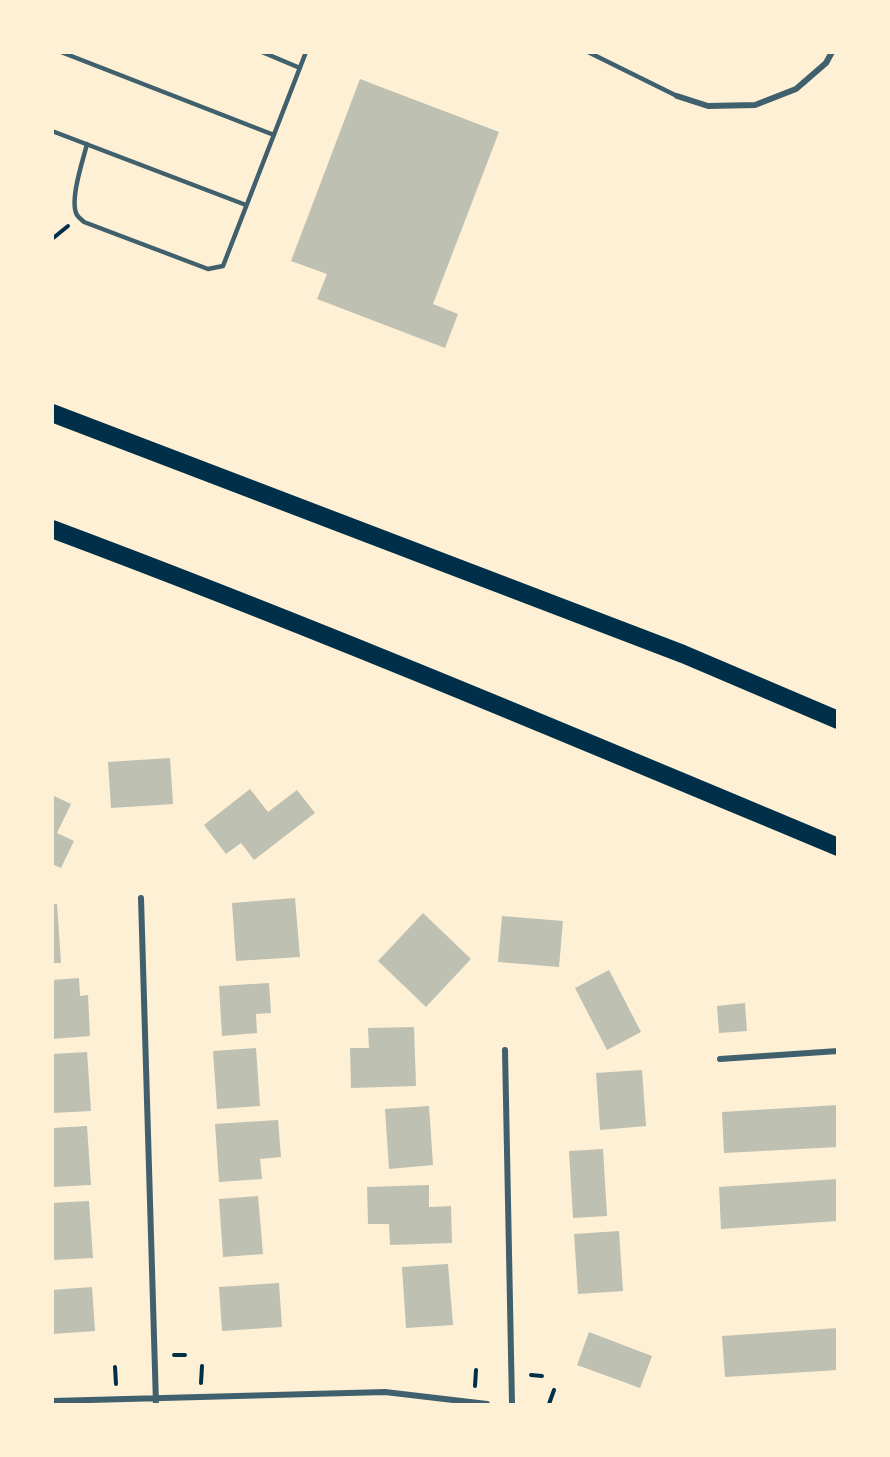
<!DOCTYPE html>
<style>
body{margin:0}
#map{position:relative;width:890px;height:1457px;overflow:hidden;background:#fdf0d5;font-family:"Work Sans",sans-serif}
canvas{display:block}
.frame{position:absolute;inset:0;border:54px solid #fdf0d5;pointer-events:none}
</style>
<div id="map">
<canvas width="890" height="1457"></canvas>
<div class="frame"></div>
</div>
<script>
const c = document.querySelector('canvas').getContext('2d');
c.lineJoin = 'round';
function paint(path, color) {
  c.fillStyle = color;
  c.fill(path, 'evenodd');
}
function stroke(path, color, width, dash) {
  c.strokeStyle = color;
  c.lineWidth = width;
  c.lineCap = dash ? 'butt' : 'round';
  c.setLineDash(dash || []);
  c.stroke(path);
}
const building = new Path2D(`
 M360,79L499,132L433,304L458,314L445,348L317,299L327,274L291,261Z
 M170,758L173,804L111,808L108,762Z
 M250,789L268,812L297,790L315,813L254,860L241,843L226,854L204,825Z
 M52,795L71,804L57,833L74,841L61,868L52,864Z
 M295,898L300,957L236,961L232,903Z
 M52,904H57L61,963H52Z
 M423,913L471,959L426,1007L378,961Z
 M502,916L563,921L559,967L498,962Z
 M609,970L641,1032L607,1050L575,988Z
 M79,978L80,996L88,995L90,1036L52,1039V980Z
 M269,983L271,1013L256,1014L257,1033L222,1036L219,986Z
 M745,1003L747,1031L719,1033L717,1006Z
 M414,1027L416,1086L351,1088L350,1048H369L368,1028Z
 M256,1048L260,1106L217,1109L213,1051Z
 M87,1052L91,1111L52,1113V1054Z
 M642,1070L646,1126L600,1130L596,1073Z
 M838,1105V1147L724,1153L722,1112Z
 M429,1106L433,1165L389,1169L385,1109Z
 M278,1120L281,1157L260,1159L262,1179L219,1182L215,1124Z
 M87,1126L91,1185L52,1187V1128Z
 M603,1149L607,1216L573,1218L569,1151Z
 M838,1179V1221L721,1229L719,1187Z
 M429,1185V1207L451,1206L452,1243L390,1245L389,1224H368L367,1187Z
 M258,1196L263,1254L223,1257L219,1199Z
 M89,1201L93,1258L52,1260V1203Z
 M619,1231L623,1291L578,1294L574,1234Z
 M448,1264L453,1325L406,1328L402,1267Z
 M279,1283L282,1327L222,1331L219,1287Z
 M92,1287L95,1331L52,1334V1290Z
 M838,1328V1370L725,1377L722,1336Z
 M589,1332L652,1356L640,1388L577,1365Z`);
const path = new Path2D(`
 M52,239L68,226
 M174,1355H185
 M115,1367L116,1384
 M531,1375L542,1376
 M201,1383L202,1366
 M475,1386L476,1370
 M549,1404L554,1390`);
const service = new Path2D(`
 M61,52L274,135
 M262,52L300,68
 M588,52L677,96
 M52,131L246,205
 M87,144C83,160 69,201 77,215C79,218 82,220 84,222L208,269L223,266L306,52`);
const minor = new Path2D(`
 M677,96L708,106L755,105L796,89L826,63L832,52
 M141,898L156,1404
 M505,1050L512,1404
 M720,1059L838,1051
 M52,1401L385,1392L487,1404`);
const motorway = new Path2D(`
 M52,413L683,654L838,720
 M52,529C317,628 577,738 838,847`);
paint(building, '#bec0b2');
stroke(path, '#003049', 4);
stroke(service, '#3f606c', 4.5);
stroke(minor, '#3f606c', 6);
stroke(motorway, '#003049', 18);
</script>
